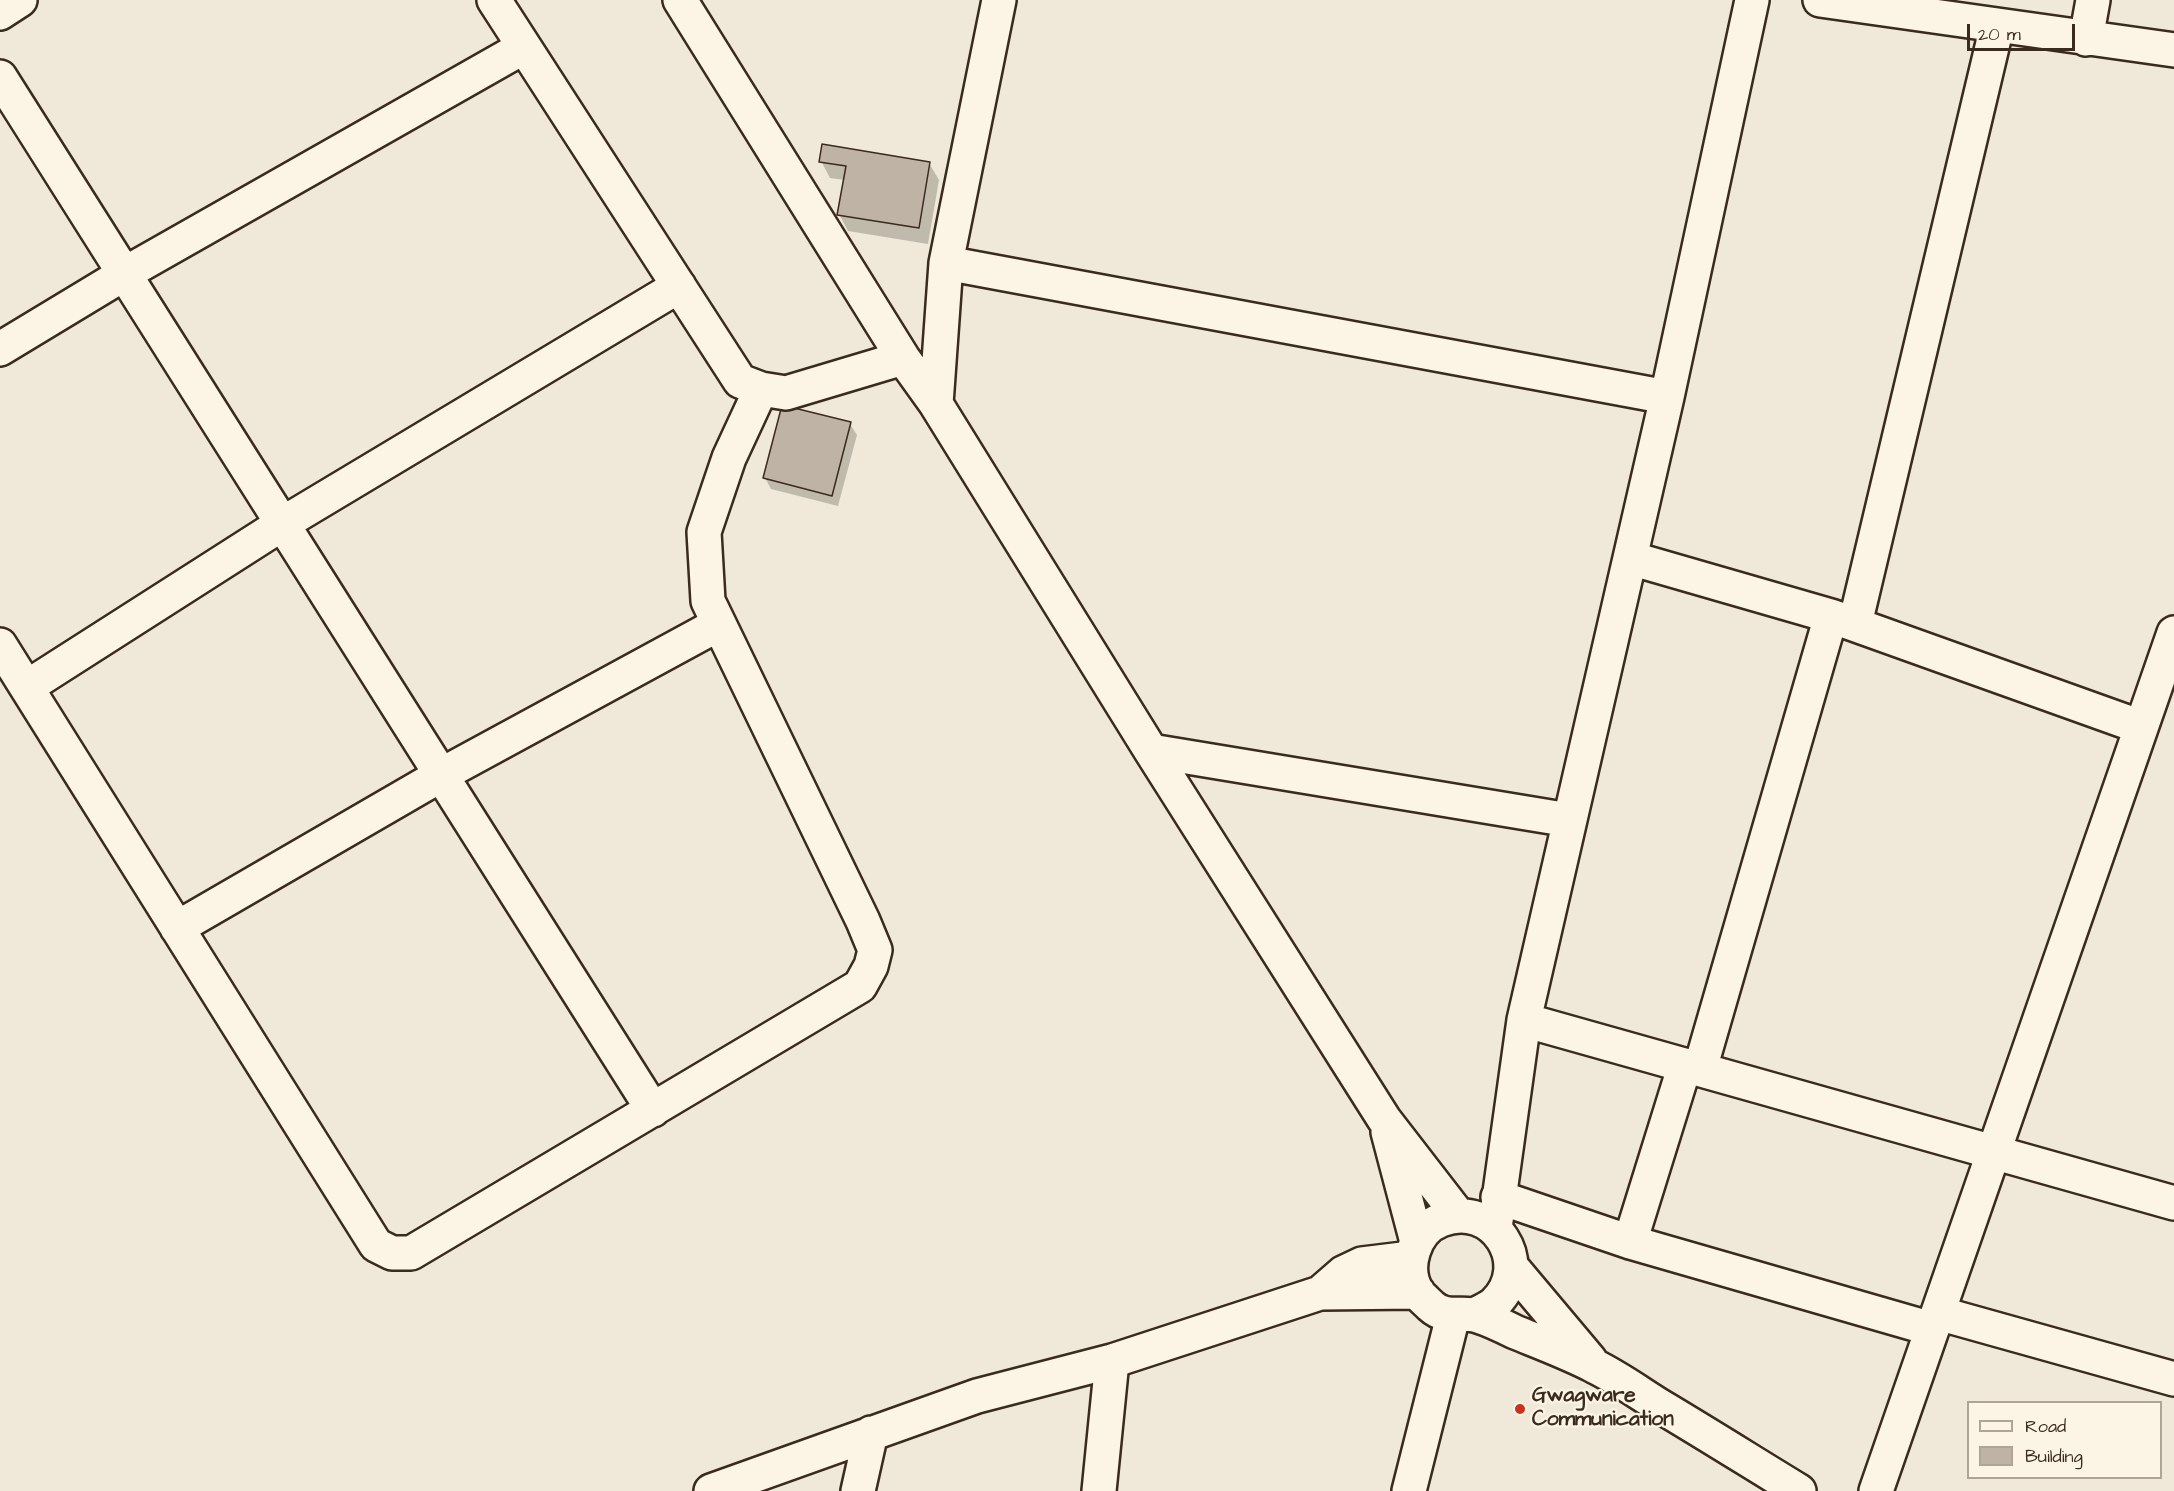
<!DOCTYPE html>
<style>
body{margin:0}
#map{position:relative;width:2174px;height:1491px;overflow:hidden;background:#f0e9d9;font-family:"Architects Daughter",sans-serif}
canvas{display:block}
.legend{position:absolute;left:1967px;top:1401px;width:195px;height:78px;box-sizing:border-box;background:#fcf5e5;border:2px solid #afa495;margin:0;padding:8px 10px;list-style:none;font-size:18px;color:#3b2a1e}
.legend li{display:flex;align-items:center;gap:12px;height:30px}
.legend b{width:30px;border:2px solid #afa495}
.scale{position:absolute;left:1967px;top:24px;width:108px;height:27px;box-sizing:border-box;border:3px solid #3b2a1e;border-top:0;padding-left:8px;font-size:18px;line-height:21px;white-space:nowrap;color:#3b2a1e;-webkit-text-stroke:4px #fcf5e5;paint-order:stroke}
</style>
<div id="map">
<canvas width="2174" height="1491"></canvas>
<ul class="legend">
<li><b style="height:8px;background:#fcf5e5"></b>Road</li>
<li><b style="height:16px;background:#beb3a4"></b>Building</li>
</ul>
<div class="scale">20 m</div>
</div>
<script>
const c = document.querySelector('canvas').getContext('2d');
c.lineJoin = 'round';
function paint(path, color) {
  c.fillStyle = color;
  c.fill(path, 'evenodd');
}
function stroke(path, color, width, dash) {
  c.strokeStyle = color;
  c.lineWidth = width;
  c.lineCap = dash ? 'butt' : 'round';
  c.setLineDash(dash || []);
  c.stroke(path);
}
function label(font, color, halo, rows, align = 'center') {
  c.font = font + ' "Architects Daughter",sans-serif';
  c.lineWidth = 4.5;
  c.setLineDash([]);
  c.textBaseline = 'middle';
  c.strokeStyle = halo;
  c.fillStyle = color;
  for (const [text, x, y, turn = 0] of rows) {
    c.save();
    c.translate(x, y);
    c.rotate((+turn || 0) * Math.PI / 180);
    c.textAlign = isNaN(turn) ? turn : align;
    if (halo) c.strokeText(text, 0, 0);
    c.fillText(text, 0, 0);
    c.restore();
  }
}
const shadow = new Path2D(`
 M821,161L929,163L939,180L928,244L848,231L839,214L845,180L830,178Z
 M850,424L857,435L838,506L771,489L765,478Z`);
const building = new Path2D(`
 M822,144L930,162L919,228L837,215L846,166L819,162Z
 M782,405L851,422L832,496L763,478Z`);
const minor = new Path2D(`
 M494,0L740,381L761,389L786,393L903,358
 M680,0L903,358L936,404L1151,751L1384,1119L1459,1216
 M1820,0L2174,50
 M0,13L20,0
 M2086,39L2093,0
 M0,77L653,1110
 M946,263L1667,397
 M0,349L124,274L524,47
 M936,404L946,263L999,0
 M1630,558L1831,616L2141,727
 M1855,624L1997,26
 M0,645L376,1245L392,1253H411L860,986L871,966L875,950L863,921L708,601L704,532L729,458L761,389
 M27,687L282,524L679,286
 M1151,751L1569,820
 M177,928L441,775L719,624
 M1524,1020L2174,1203
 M1700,1069L1831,616
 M1388,1132L1417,1242
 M1498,1197L1630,1242L1932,1329
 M1495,1228L1524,1020L1667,397L1752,0
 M1630,1242L1685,1065
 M1511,1266L1590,1360
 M1320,1293L1343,1273L1362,1264L1411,1258
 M1938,1313L2174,1379
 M1475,1315C1481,1311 1490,1308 1495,1303C1535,1264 1493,1199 1441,1220C1414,1230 1402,1269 1418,1293C1421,1297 1427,1302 1431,1306C1446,1320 1462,1311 1478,1316C1491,1320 1503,1326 1515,1332C1542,1343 1569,1353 1594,1366C1617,1377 1639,1393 1660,1406C1707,1434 1753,1463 1799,1491
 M711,1491L977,1396L1112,1361L1320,1293L1418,1292
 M858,1491L871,1433
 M1099,1491L1112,1361
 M1409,1491L1453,1316
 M1876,1491L2174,633`);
const markers = [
 [1520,1409,6,"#c8321e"]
];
const poiNames = [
 ["Gwagware",1532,1397],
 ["Communication",1532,1421]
];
paint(shadow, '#0003');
paint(building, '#beb3a4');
stroke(building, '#3b2a1e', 1.5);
stroke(minor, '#3b2a1e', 38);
stroke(minor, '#fcf5e5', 33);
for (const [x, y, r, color] of markers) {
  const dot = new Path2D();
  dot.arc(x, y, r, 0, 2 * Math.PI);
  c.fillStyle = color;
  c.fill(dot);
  stroke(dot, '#fcf5e5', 2);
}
label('bold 21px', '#3b2a1e', '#fcf5e5', poiNames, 'left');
</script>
